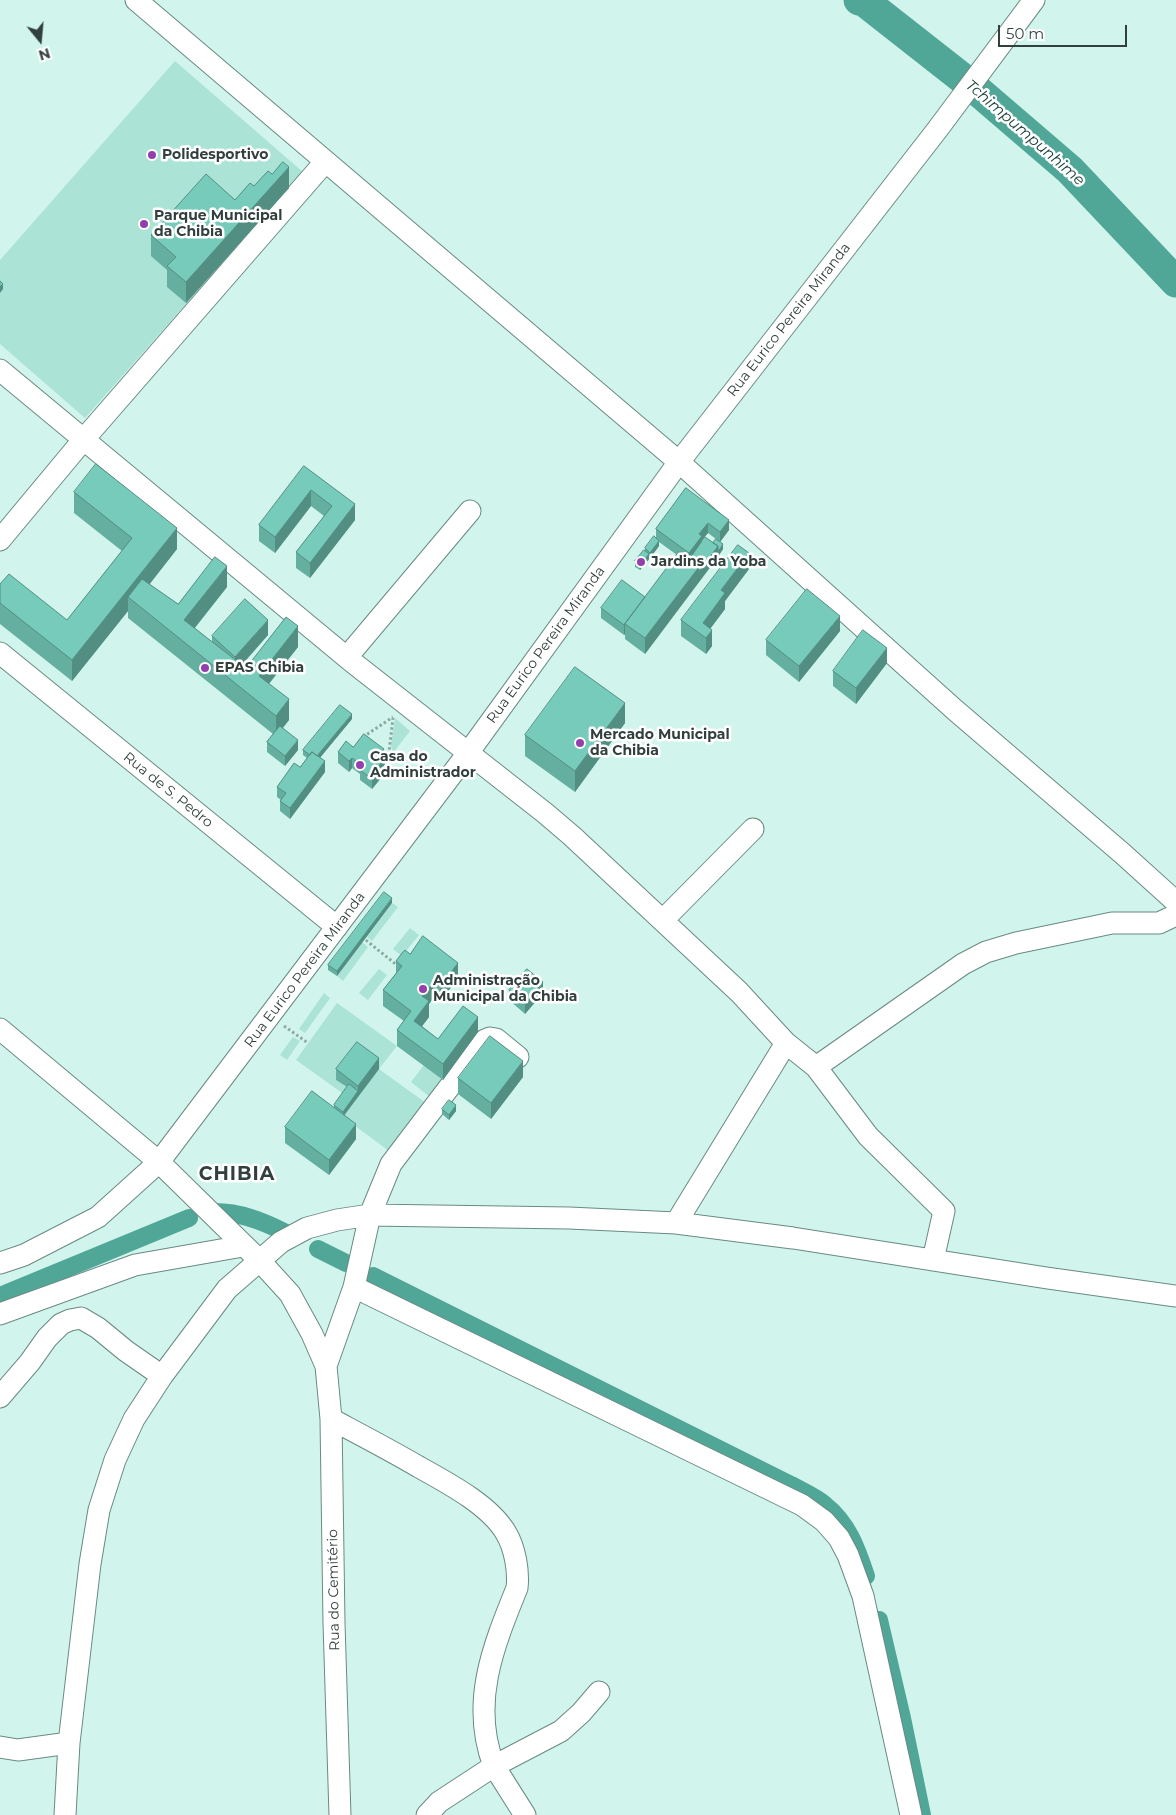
<!DOCTYPE html>
<meta charset="utf-8">
<style>
body{margin:0}
#map{position:relative;width:1176px;height:1815px;overflow:hidden;background:#d1f5ec;font-family:Montserrat,sans-serif}
canvas{display:block}
.north{position:absolute;left:15px;top:15px;width:50px;height:50px;-webkit-text-stroke:4px #fff;paint-order:stroke;rotate:163deg;font-size:14px;font-weight:700;line-height:20px;text-align:center;color:#32403d}
.north::after{content:'';display:block;margin:auto;width:18px;height:22px;background:#32403d;clip-path:polygon(50% 0,100% 100%,50% 72%,0 100%)}
.scale{position:absolute;left:998px;top:25px;width:129px;height:22px;box-sizing:border-box;border:2px solid #32403d;border-top:0;padding-left:6px;font-size:15px;line-height:18px;white-space:nowrap;color:#32403d;-webkit-text-stroke:4px #fff;paint-order:stroke}
</style>
<div id="map">
<canvas width="1176" height="1815"></canvas>
<div class="north">N</div>
<div class="scale">50 m</div>
</div>
<script>
const c = document.querySelector('canvas').getContext('2d');
c.lineJoin = 'round';
function paint(path, color) {
  c.fillStyle = color;
  c.fill(path, 'evenodd');
}
function stroke(path, color, width, dash) {
  c.strokeStyle = color;
  c.lineWidth = width;
  c.lineCap = dash ? 'butt' : 'round';
  c.setLineDash(dash || []);
  c.stroke(path);
}
function label(font, color, halo, rows, align = 'center') {
  c.font = font + ' Montserrat,sans-serif';
  c.lineWidth = 5;
  c.setLineDash([]);
  c.textBaseline = 'middle';
  c.strokeStyle = halo;
  c.fillStyle = color;
  for (const [text, x, y, turn = 0] of rows) {
    c.save();
    c.translate(x, y);
    c.rotate((+turn || 0) * Math.PI / 180);
    c.textAlign = isNaN(turn) ? turn : align;
    if (halo) c.strokeText(text, 0, 0);
    c.fillText(text, 0, 0);
    c.restore();
  }
}
const green = new Path2D(`
 M175,61L303,172L85,418L0,344V260Z
 M395,718L410,731L393,753L391,746Z
 M392,903L398,907L372,941L367,937Z
 M410,928L419,935L402,956L393,949Z
 M362,942L368,947L343,981L337,976Z
 M379,969L387,975L368,1000L359,993Z
 M324,993L330,998L305,1033L299,1029Z
 M337,1003L397,1046L379,1069L426,1103L389,1151L343,1117L379,1068L336,1079L349,1089L345,1095L296,1060Z
 M293,1037L300,1041L287,1060L280,1055Z
 M424,1065L443,1080L430,1097L411,1082Z`);
const canal = new Path2D(`
 M214,1212C240,1212 263,1221 286,1233
 M318,1249L346,1263
 M373,1276L791,1485C802,1491 816,1497 825,1505C848,1523 857,1549 866,1576
 M0,1296L189,1218
 M879,1620L902,1718L922,1815`);
const river = new Path2D(`
 M859,0L864,1L971,85L1070,170L1176,282`);
const path = new Path2D(`
 M363,737L393,717
 M386,759L389,752L393,718
 M362,937L398,966
 M284,1026L308,1043`);
const minor = new Path2D(`
 M136,0L679,462L955,710L1123,854L1176,902
 M0,370L351,661L545,813L572,836L739,992L786,1043L816,1067L868,1136L944,1211L933,1260
 M0,540L84,439L325,162
 M0,653L337,927
 M347,657L470,511
 M663,920L753,829
 M0,1029L159,1162L259,1260L290,1294L312,1334L326,1366L331,1419L334,1623L340,1815
 M816,1067L963,964L986,952L1016,943L1112,923H1159L1176,915
 M676,1223L786,1043
 M0,1263L24,1255L98,1217L159,1162L468,753L679,462L937,130L1034,0
 M354,1287L802,1505L824,1521L839,1538L848,1555L863,1596L911,1815
 M0,1314L135,1265L243,1246
 M326,1366L354,1287L370,1215L391,1164L485,1040L490,1038L496,1039L518,1057
 M0,1397L30,1362L47,1338L61,1324L70,1320L81,1318L98,1328L126,1351L162,1376
 M331,1419C361,1435 390,1450 419,1467C446,1482 490,1505 506,1533C515,1548 519,1571 517,1588C493,1647 470,1703 494,1766L561,1731L581,1713L599,1692
 M0,1747L18,1750L69,1743
 M65,1815L69,1743L90,1564L99,1510L115,1460L134,1419L162,1376L227,1289L281,1242L307,1228L337,1220L370,1215L569,1218L676,1223L793,1238L1047,1278L1176,1296
 M427,1815L439,1802L494,1766L525,1815`);
const wall = new Path2D(`
 M254,186L289,188L186,303L167,287V270L151,256V235L235,200Z
 M304,466L355,520L310,578L296,568V552L324,516L311,506L275,553L259,541V525Z
 M686,488L729,530L720,542L723,549L645,654L625,639V634L624,635L601,618V608L645,597L677,555L659,542V546L650,558L649,557V559L640,570L635,567V561L645,551V548L656,538V529ZM708,533L716,539L713,543L702,542V540Z
 M74,492L177,549L149,584L178,604L227,587L195,628L212,642V636L268,635L242,665L246,668L298,647L269,684L289,720L283,728L298,750L285,766L267,752V742L273,734L128,618V611L72,681L0,624V584L67,620L122,551L74,513Z
 M749,569L725,601V609L710,629L712,646L706,654L681,636V620Z
 M840,631L799,682L766,655V640Z
 M887,663L856,704L833,686V671Z
 M352,719L320,757L325,772L290,819L280,811V801L281,800L277,797V787L300,767L307,758L303,755V750Z
 M625,723L575,792L525,756V735Z
 M338,752L384,758L385,764L381,769V778L372,789L360,780V774L352,768L349,772L338,763Z
 M392,903L337,976L328,970V965Z
 M410,954L458,978L440,1002L434,997L429,1004V1017L422,1026L438,1039L478,1032L443,1080L397,1046V1030L404,1021L383,1006V990L396,973V961Z
 M509,990L543,993L525,1014L509,1000Z
 M336,1069H379L344,1115L356,1139L329,1175L285,1143V1127L334,1107V1105L347,1087L336,1080Z
 M523,1077L491,1119L458,1094V1078Z
 M442,1109L456,1111L449,1120L442,1114Z`);
const shadedWall = new Path2D(`
 M289,167V188L186,303V282Z
 M3,284V289L0,293V287Z
 M311,490V506L275,553V537Z
 M355,504V520L310,578V563Z
 M729,520V530L720,542V532Z
 M708,523V533L702,540V546L689,564V553L699,534Z
 M177,528V549L135,603L128,597V611L72,681V660Z
 M659,541V546L650,558V553Z
 M723,544V549L718,557L645,654V638L699,567L718,546Z
 M749,553V569L725,601V609L704,637L703,623L721,590Z
 M649,554V559L640,570V565Z
 M227,566V587L184,641V620Z
 M645,597L625,624V634L624,635V625Z
 M840,616V631L799,682V666Z
 M268,620V635L235,672V657Z
 M298,626V647L259,696V676Z
 M712,630V646L706,654V638Z
 M887,648V663L856,704V688Z
 M289,699V720L276,736V716Z
 M625,703V723L575,792V771Z
 M352,714V719L315,764V759Z
 M298,740V750L285,766V756Z
 M384,749L385,764L381,769V778L372,789V779L374,762Z
 M352,758V768L349,772V761Z
 M325,761V772L290,819V808Z
 M392,898V903L337,976V971Z
 M458,963V978L440,1002V986Z
 M434,982V997L429,1004V1017L414,1037V1021L422,996Z
 M543,982V993L525,1014V1004Z
 M478,1017V1032L443,1080V1064Z
 M379,1058V1069L343,1117V1112L358,1091V1086Z
 M523,1061V1077L491,1119V1103Z
 M456,1105V1111L449,1120V1115Z
 M356,1124V1139L329,1175V1160Z`);
const building = new Path2D(`
 M283,162L289,167L186,282L167,266L176,257L151,235L206,174L235,200L250,183L254,186L268,171L272,174Z
 M0,281L3,284L0,287Z
 M96,464L177,528L72,660L0,603V584L9,574L67,620L132,538L74,492Z
 M304,466L355,504L310,563L296,552L332,506L311,490L275,537L259,525Z
 M686,488L729,520L720,532L708,523L699,534L702,536L689,553L656,529Z
 M654,536L659,541L650,553L645,548Z
 M705,537L718,546L699,572V567L689,560Z
 M716,539L723,544L718,552V546L713,543Z
 M738,545L749,553L721,590L725,593L703,623L712,630L706,638L681,620Z
 M644,550L649,554L640,565L635,561Z
 M679,552L699,567L645,638L625,624Z
 M215,557L227,566L184,620L246,668L286,617L298,626L259,676L289,699L276,716L128,597L142,579L178,604Z
 M622,580L645,597L624,625L601,608Z
 M807,589L840,616L799,666L766,640Z
 M245,599L268,620L235,657L212,636Z
 M863,630L887,648L856,688L833,671Z
 M575,667L625,703L575,771L525,735Z
 M340,705L352,714L317,756L312,752L310,755L303,750Z
 M280,726L298,740L285,756L267,742Z
 M364,734L384,749L374,762L381,768L372,779L360,770L363,766L352,758L349,761L338,752L346,741L353,747Z
 M312,752L325,761L290,808L280,801L286,793L277,787L294,763L300,767Z
 M382,756L385,758L379,766L376,764Z
 M384,892L392,898L337,971L328,965Z
 M423,936L458,963L440,986L434,982L422,996L429,1001L414,1021L438,1039L463,1006L478,1017L443,1064L397,1030L411,1011L383,990L402,966L396,961L402,953L405,950L410,954Z
 M527,969L543,982L525,1004L509,990Z
 M490,1036L523,1061L491,1103L458,1078Z
 M357,1042L379,1058L358,1086L336,1069Z
 M349,1084L358,1091L343,1112L334,1105Z
 M312,1091L356,1124L329,1160L285,1127Z
 M449,1100L456,1105L449,1115L442,1109Z`);
const markers = [
 [152,155,5,"#9340ae"],
 [144,224,5,"#9340ae"],
 [641,562,5,"#9340ae"],
 [205,668,5,"#9340ae"],
 [580,743,5,"#9340ae"],
 [360,765,5,"#9340ae"],
 [423,989,5,"#9340ae"]
];
const poiNames = [
 ["Polidesportivo",162,155],
 ["Parque Municipal",154,216],
 ["da Chibia",154,232],
 ["Jardins da Yoba",651,562],
 ["EPAS Chibia",215,668],
 ["Mercado Municipal",590,735],
 ["da Chibia",590,751],
 ["Casa do",370,757],
 ["Administrador",370,773],
 ["Administração",433,981],
 ["Municipal da Chibia",433,997]
];
const streetNames = [
 ["Rua Eurico Pereira Miranda",789,320,-52],
 ["Rua Eurico Pereira Miranda",546,645,-54],
 ["Rua de S. Pedro",168,790,39],
 ["Rua Eurico Pereira Miranda",305,970,-53],
 ["Rua do Cemitério",334,1590,-91]
];
const waterNames = [
 ["Tchimpumpunhime",1025,133,41]
];
const districtNames = [
 ["CHIBIA",237,1174]
];
paint(green, '#abe3d6');
stroke(canal, '#51a797', 18);
stroke(river, '#51a797', 31);
stroke(minor, '#698a82', 23);
stroke(path, '#8ea9a2', 3, [2.5, 2.5]);
stroke(minor, '#fff', 21);
paint(wall, '#65afa1');
paint(shadedWall, '#538e83');
paint(building, '#76cbbb');
stroke(building, '#538e83', 1);
for (const [x, y, r, color] of markers) {
  const dot = new Path2D();
  dot.arc(x, y, r, 0, 2 * Math.PI);
  c.fillStyle = color;
  c.fill(dot);
  stroke(dot, '#fff', 2);
}
label('bold 14px', '#32403d', '#fff', poiNames, 'left');
label('14px', '#32403d', '#fff', streetNames);
label('italic 15px', '#163e37', '#fff', waterNames);
c.letterSpacing = '1px';
label('bold 19px', '#32403d', '#fff', districtNames);
c.letterSpacing = '0px';
</script>
